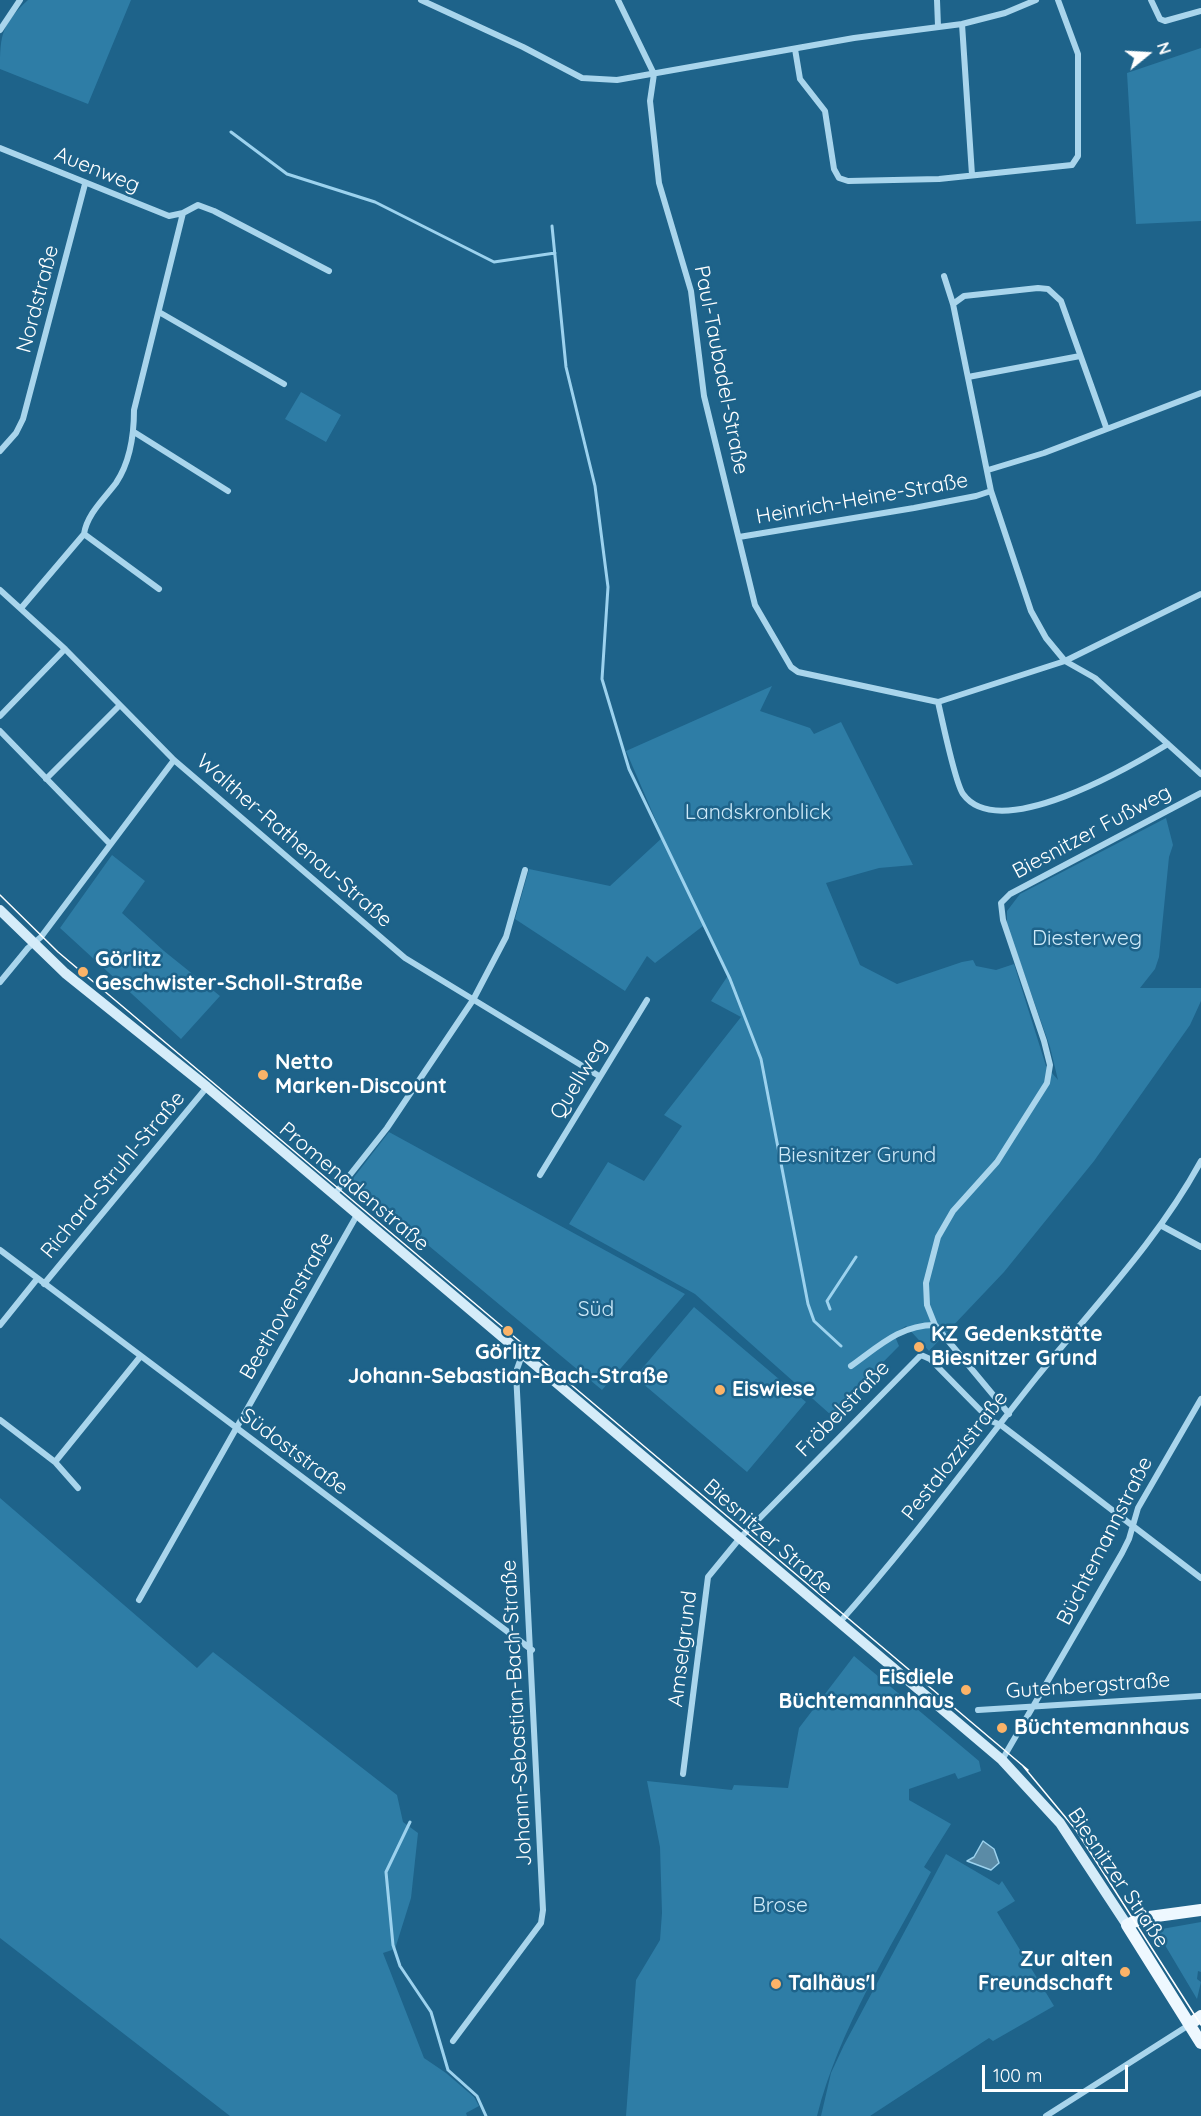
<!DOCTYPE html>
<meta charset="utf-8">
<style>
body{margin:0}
#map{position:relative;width:1201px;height:2116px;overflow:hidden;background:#1e638a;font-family:Quicksand,sans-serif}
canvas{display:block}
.north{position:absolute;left:1117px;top:24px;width:60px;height:60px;-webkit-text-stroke:4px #1e638a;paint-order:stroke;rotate:72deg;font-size:16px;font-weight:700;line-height:24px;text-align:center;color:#fff}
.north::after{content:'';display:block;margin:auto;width:21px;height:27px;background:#fff;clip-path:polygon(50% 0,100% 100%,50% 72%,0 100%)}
.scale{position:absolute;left:982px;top:2065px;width:146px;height:27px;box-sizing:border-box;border:3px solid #fff;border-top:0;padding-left:8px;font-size:18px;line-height:21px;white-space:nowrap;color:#fff;-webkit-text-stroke:4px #1e638a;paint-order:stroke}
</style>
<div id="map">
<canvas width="1201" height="2116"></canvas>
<div class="north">N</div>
<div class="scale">100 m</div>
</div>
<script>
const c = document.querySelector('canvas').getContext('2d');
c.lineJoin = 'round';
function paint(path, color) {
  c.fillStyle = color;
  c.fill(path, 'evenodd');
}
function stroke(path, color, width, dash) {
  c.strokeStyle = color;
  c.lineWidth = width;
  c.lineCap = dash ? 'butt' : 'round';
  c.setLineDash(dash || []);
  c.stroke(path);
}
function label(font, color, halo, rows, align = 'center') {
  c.font = font + ' Quicksand,sans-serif';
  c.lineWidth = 5;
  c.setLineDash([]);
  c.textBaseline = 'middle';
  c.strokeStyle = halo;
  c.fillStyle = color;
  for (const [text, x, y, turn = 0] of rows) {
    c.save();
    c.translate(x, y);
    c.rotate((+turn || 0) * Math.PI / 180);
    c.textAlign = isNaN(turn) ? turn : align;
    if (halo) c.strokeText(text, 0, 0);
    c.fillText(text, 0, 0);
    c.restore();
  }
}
const green = new Path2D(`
 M28,0H131L88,104L0,69C0,34 2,24 28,0Z
 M1201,48V221L1136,224L1127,73Z
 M301,392L341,415L326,442L285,419Z
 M772,686L760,711L810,728L814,734L841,722L913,865L879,868L826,883L860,965L897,984L962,962L973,960L976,966L996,970L1014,964L1046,1066L1058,1080L1050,1047L1007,925V911L1020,894L1166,818L1173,845L1169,857L1159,957L1155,969L1140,988H1201V1001L1190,1025L1094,1161L1004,1272L929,1351L906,1326L894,1334L899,1346L831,1415L695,1294L569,1224L608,1162L644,1181L682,1126L664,1115L741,1017L711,1001L729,974L703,926L655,963L647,956L625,991L515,919L529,869L610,886L663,837L626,751Z
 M112,855L145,881L122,913L164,951L220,996L181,1039L60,928Z
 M389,1132L685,1294L602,1390L351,1181Z
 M694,1307L806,1402L747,1472L635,1377Z
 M0,1498L197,1668L213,1652L397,1795L403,1822L418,1833L411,1898L395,1949L383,1953L424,2058L446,2073L474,2097L479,2106L466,2113L467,2116H230L0,1938Z
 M854,1656L979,1761L981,1771L958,1779L955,1773L909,1789V1800L951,1824L924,1867L931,1872C889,1951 839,2029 817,2116H626L636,1980L660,1940L662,1913L660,1847L647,1781L732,1790L734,1785L788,1788L799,1728Z
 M946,1854L999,1885L1002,1881L1015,1901L997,1912L1054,2006L993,2041L989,2038L870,2116H821L831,2073L844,2045Z
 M1201,1922V1972L1198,1971L1197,1979L1201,1982L1197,1999L1156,1930Z`);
const water = new Path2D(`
 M983,1841L994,1849L999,1863L991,1870L967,1861L974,1857Z`);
const stream = new Path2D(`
 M231,132L287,174L375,202L494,262L555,253
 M552,226L566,367L595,486L608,587L602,679L629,769L730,979L761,1059L808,1304L814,1321L841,1346
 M830,1309L827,1301L856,1257
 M410,1822L386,1872L393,1945L400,1966L431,2012L448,2070L477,2096L486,2116`);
const street = new Path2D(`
 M421,0L523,47L582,78L617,80L854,38L962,24L1005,13L1036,0
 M618,0L654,74L650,101L659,183L691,291L704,396L755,605L791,667L798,672L938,702
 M937,0L938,26
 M1151,0L1160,19L1165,21L1201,11
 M962,24L972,175
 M0,30L20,0
 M795,49L800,79L825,111L834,169L839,178L848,181L939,179L1072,165L1078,156V54L1058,0
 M0,148L169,216L183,213L198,205L214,211L329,271
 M944,276L953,304L991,491L1031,611L1046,638L1065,661L1095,678L1201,774
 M953,304L964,296L1038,288L1048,289L1061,301L1106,427
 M159,312L284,384
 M968,377L1080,356
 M134,432L228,491
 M0,451L16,433L23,419L85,184
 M988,470L1044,453L1201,393
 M84,534C87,514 104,499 116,483C130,462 134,434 134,410L183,213
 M84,534L159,589
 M739,537L914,508L976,496L991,491
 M0,590L65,649L174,760L405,958L599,1076
 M22,607L84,534
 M938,702C942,719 955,783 963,794C999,844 1130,767 1168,744
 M938,702L1065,661L1201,594
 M0,716L65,649
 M0,731L110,844
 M46,779L120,705
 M0,982L28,948L41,937L174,760
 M540,1175L647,1000
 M334,1195L387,1128L473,1000L506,937L525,870
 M1162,1226L1201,1247
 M0,1250L532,1650
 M44,1284L207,1087
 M0,1325L37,1279
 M851,1366C879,1346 900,1325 935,1325
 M1009,1414L935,1325L927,1305L926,1283L938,1237L953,1211L997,1162L1047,1083L1050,1065L1044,1041L1003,920L1001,903L1010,894L1201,793
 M0,1420L55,1462L140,1357
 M55,1462L78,1488
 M139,1600L357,1215
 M839,1623C909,1545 971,1460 1036,1378C1093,1307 1157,1242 1201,1161
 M978,1710L1201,1696
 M1002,1760L1122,1553L1129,1539L1138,1508L1201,1399
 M683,1774L708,1577L740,1538L921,1355L930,1359L991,1421L1001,1425L1201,1578
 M453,2041L541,1923L543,1910L516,1372L522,1355
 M1046,2116L1189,2025`);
const secondary = new Path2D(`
 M0,910L65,973L207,1087L1002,1760L1060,1823L1127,1925`);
const primary = new Path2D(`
 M1201,1910L1142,1918L1127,1925L1201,2043
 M1190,2024L1201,2016`);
const tram = new Path2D(`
 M0,895L58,952L1028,1770
 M1023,1766L1076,1830L1201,2025`);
const markers = [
 [83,972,6,"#fbb368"],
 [263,1075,6,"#fbb368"],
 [508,1331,6,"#fbb368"],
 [919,1347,6,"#fbb368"],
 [720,1390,6,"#fbb368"],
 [966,1690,6,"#fbb368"],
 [1002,1728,6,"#fbb368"],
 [1125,1972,6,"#fbb368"],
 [776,1984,6,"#fbb368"]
];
const streetNames = [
 ["Auenweg",97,170,22],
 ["Nordstraße",38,299,-75],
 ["Paul-Taubadel-Straße",721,370,79],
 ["Heinrich-Heine-Straße",862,499,-10],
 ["Biesnitzer Fußweg",1092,832,-28],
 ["Walther-Rathenau-Straße",294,841,41],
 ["Quellweg",579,1079,-59],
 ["Richard-Struhl-Straße",113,1175,-50],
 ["Promenadenstraße",354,1187,40],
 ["Beethovenstraße",287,1306,-60],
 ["Fröbelstraße",843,1409,-46],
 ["Südoststraße",294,1452,37],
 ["Pestalozzistraße",955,1456,-52],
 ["Biesnitzer Straße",768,1537,41],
 ["Büchtemannstraße",1105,1541,-63],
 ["Amselgrund",683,1649,-83],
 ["Gutenbergstraße",1088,1686,-4],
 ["Johann-Sebastian-Bach-Straße",517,1713,-93],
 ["Biesnitzer Straße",1118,1878,56]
];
const parkNames = [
 ["Landskronblick",758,813],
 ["Diesterweg",1087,939],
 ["Biesnitzer Grund",857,1156],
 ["Süd",596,1310],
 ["Brose",780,1906]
];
const poiNames = [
 ["Görlitz",95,960],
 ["Geschwister-Scholl-Straße",95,984],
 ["Netto",275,1063],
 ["Marken-Discount",275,1087],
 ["KZ Gedenkstätte",931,1335],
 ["Biesnitzer Grund",931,1359],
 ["Görlitz",508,1353,"center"],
 ["Johann-Sebastian-Bach-Straße",508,1377,"center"],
 ["Eiswiese",732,1390],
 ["Eisdiele",954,1678,"right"],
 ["Büchtemannhaus",954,1702,"right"],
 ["Büchtemannhaus",1014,1728],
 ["Zur alten",1113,1960,"right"],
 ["Freundschaft",1113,1984,"right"],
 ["Talhäus'l",788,1984]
];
paint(green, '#2e7da6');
paint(water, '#5b8ba6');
stroke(water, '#9cd2ee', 1.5);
stroke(stream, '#9cd2ee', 3);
stroke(street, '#a9d5ec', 6);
stroke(secondary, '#d5ecf9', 10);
stroke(primary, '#eef8ff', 12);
stroke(tram, '#fff', 1.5);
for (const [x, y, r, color] of markers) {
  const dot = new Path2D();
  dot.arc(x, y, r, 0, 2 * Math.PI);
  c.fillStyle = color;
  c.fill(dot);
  stroke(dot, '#1e638a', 2);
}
label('21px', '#fff', '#1e638a', streetNames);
label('21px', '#ceeaf9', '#1e638a', parkNames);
label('bold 21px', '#fff', '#1e638a', poiNames, 'left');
</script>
